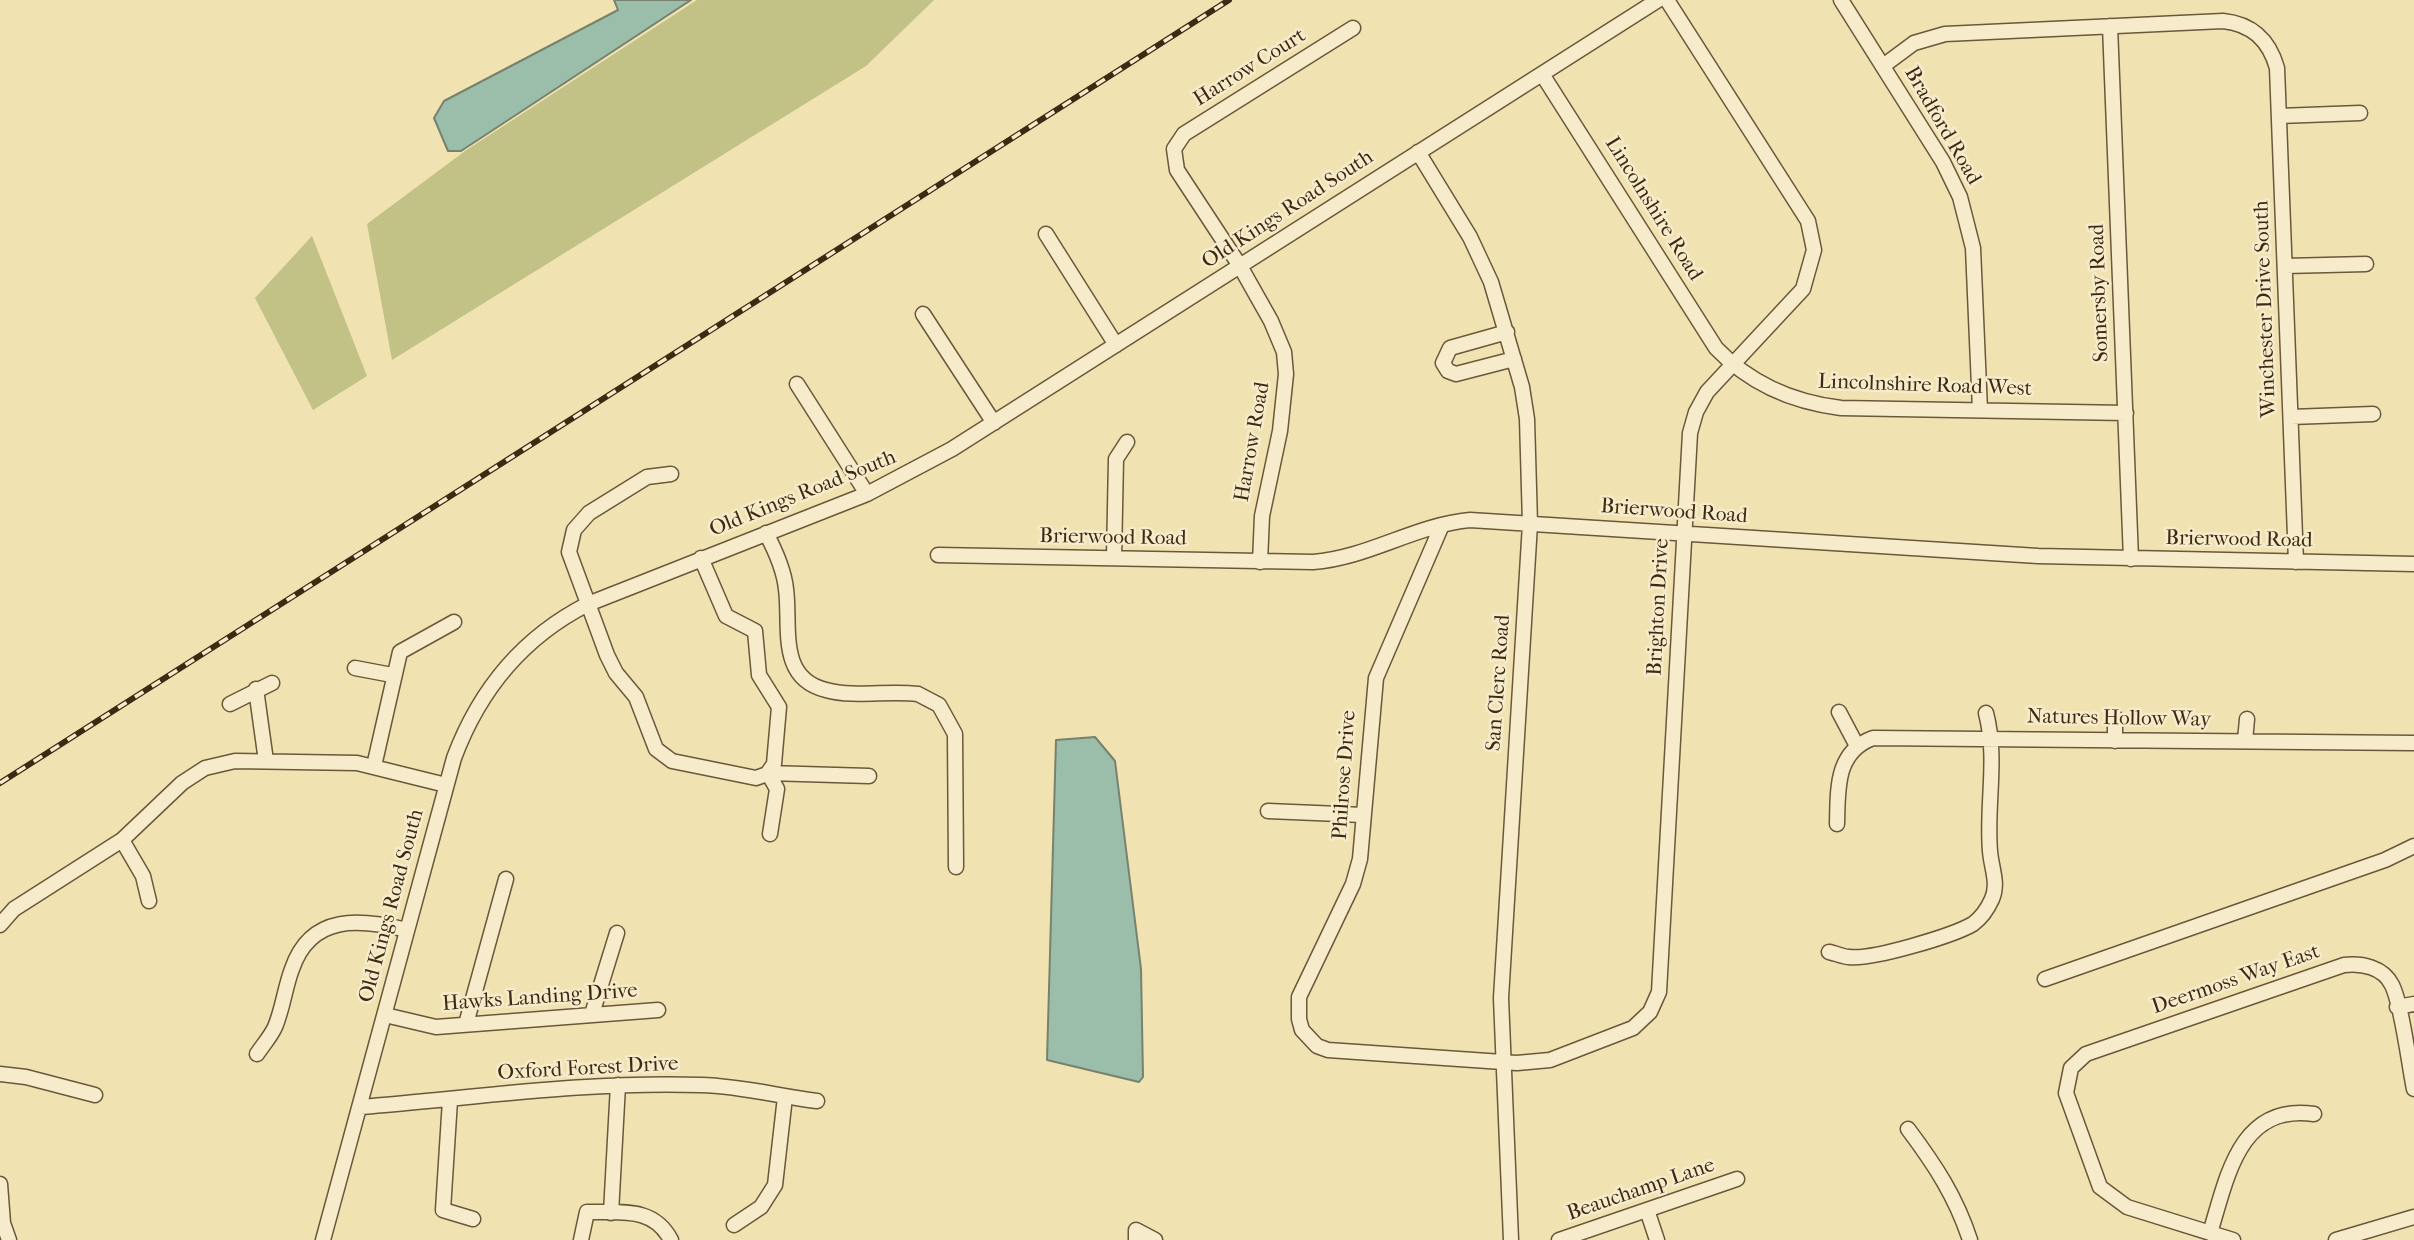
<!DOCTYPE html>
<style>
body{margin:0}
canvas{display:block;background:#f1e2b1}
</style>
<canvas width="2414" height="1240"></canvas>
<script>
const c = document.querySelector('canvas').getContext('2d');
c.lineJoin = 'round';
function paint(path, color) {
  c.fillStyle = color;
  c.fill(path, 'evenodd');
}
function stroke(path, color, width, dash) {
  c.strokeStyle = color;
  c.lineWidth = width;
  c.lineCap = dash ? 'butt' : 'round';
  c.setLineDash(dash || []);
  c.stroke(path);
}
function label(font, color, halo, rows, align = 'center') {
  c.font = font + ' "IM FELL French Canon",serif';
  c.lineWidth = 5;
  c.setLineDash([]);
  c.textBaseline = 'middle';
  c.strokeStyle = halo;
  c.fillStyle = color;
  for (const [text, x, y, turn = 0] of rows) {
    c.save();
    c.translate(x, y);
    c.rotate((+turn || 0) * Math.PI / 180);
    c.textAlign = isNaN(turn) ? turn : align;
    if (halo) c.strokeText(text, 0, 0);
    c.fillText(text, 0, 0);
    c.restore();
  }
}
const green = new Path2D(`
 M697,0H934L866,66L392,360L367,224L465,151Z
 M312,236L367,376L313,410L255,298Z`);
const water = new Path2D(`
 M614,0H691L461,151H448L434,118L444,101L618,10Z
 M1095,737L1115,761L1141,969L1143,1077L1139,1082L1047,1060L1056,740Z`);
const minor = new Path2D(`
 M1841,0L1943,162L1960,197L1973,248L1980,410
 M2110,26L2131,559
 M1883,66L1914,43L1945,34L2223,21C2252,24 2269,40 2277,68L2296,562
 M1542,74L1716,348C1750,384 1792,402 1841,408L2126,413
 M2279,116L2360,113
 M1418,152L1470,237L1491,282L1522,387L1527,419L1530,524L1501,998L1511,1240
 M1046,234L1116,345
 M2285,266L2366,264
 M923,314L994,423
 M1507,332L1450,348L1443,363L1448,371L1456,374L1514,359
 M797,384L867,494
 M2291,417L2373,414
 M671,474L647,477L589,513L574,530L569,552L607,655L616,673L636,697L656,749L672,761L756,778L767,774L774,764L779,707L759,675L755,631L726,616L701,558
 M1442,525L1376,678L1360,859L1353,884L1299,997V1019L1302,1030L1317,1046L1328,1050L1517,1063L1550,1060L1633,1028L1650,1012L1659,992L1690,433L1696,412L1707,392L1803,289L1814,250L1808,221L1667,0
 M766,533C775,550 784,569 786,589C791,626 777,678 826,690C855,698 888,690 918,694L939,705L955,734L956,867
 M938,555L1313,562C1368,558 1415,525 1470,520L2038,556L2414,564
 M1114,558L1116,459L1127,442
 M1260,562L1262,516L1280,431L1286,374L1284,352L1271,321L1240,266L1177,170L1174,149L1184,134L1353,28
 M355,668L392,675
 M256,689L266,761
 M230,704L272,683
 M1839,712L1857,746
 M2115,741V717
 M2245,741L2247,719
 M374,766L400,652L454,622
 M768,773L869,776
 M768,773L777,789L770,834
 M1268,811L1363,815
 M1837,824C1838,790 1835,752 1873,738L2414,743
 M122,840L143,876L149,901
 M0,925L14,909L122,840L182,783L205,768L235,761L357,763L446,785
 M1829,952C1835,953 1843,957 1849,957C1872,960 1952,936 1973,924C1981,918 1988,908 1992,899C1999,883 1991,867 1990,851C1986,805 1998,759 1986,713
 M2045,979L2385,860L2414,846
 M2397,1007L2414,1004
 M592,1014L617,933
 M385,1015L436,1027L658,1010
 M466,1024L506,879
 M257,1054C263,1045 271,1036 275,1027C283,1008 285,987 292,969C311,913 361,919 407,930
 M0,1074L26,1077L95,1095
 M450,1100L443,1210L473,1219
 M360,1107C473,1098 588,1081 701,1085C741,1086 778,1096 817,1101
 M1908,1129C1935,1165 1956,1197 1970,1240
 M0,1184L3,1223L9,1240
 M1647,1210L1657,1240
 M611,1213L618,1085
 M734,1225L761,1207L775,1185L785,1097
 M2210,1233C2227,1178 2239,1103 2314,1114
 M323,1240L454,758C479,691 523,637 588,604L867,494L952,449L1658,0
 M581,1240L587,1212C621,1213 653,1206 671,1240
 M1136,1240V1230L1155,1240
 M1559,1240L1737,1179
 M2233,1240L2127,1207L2100,1187L2066,1093L2071,1068L2086,1054L2344,965C2362,963 2383,967 2392,985C2402,1005 2409,1065 2414,1089
 M2336,1240L2414,1217`);
const rail = new Path2D(`
 M0,783L1229,0`);
const streetNames = [
 ["Harrow Court",1250,68,-32],
 ["Bradford Road",1942,126,60],
 ["Lincolnshire Road",1653,209,58],
 ["Old Kings Road South",1288,210,-33],
 ["Somersby Road",2100,293,-92],
 ["Winchester Drive South",2266,309,-92],
 ["Lincolnshire Road West",1925,386,2],
 ["Harrow Road",1253,442,-80],
 ["Old Kings Road South",803,494,-22],
 ["Brierwood Road",1674,512,4],
 ["Brierwood Road",1113,538,1],
 ["Brierwood Road",2239,540,1],
 ["Brighton Drive",1659,607,-87],
 ["San Clerc Road",1499,683,-86],
 ["Natures Hollow Way",2119,719,1],
 ["Philrose Drive",1345,775,-86],
 ["Old Kings Road South",392,906,-75],
 ["Deermoss Way East",2236,980,-19],
 ["Hawks Landing Drive",540,998,-4],
 ["Oxford Forest Drive",588,1069,-3],
 ["Beauchamp Lane",1641,1190,-19]
];
paint(green, '#c2c186');
paint(water, '#9bbeaa');
stroke(water, '#76826e', 2);
stroke(minor, '#6b573a', 17);
stroke(minor, '#f6eccc', 14);
stroke(rail, '#3e2913', 6);
stroke(rail, '#f6eccc', 3.5, [10]);
label('21px', '#3e2913', '#f6eccc', streetNames);
</script>
